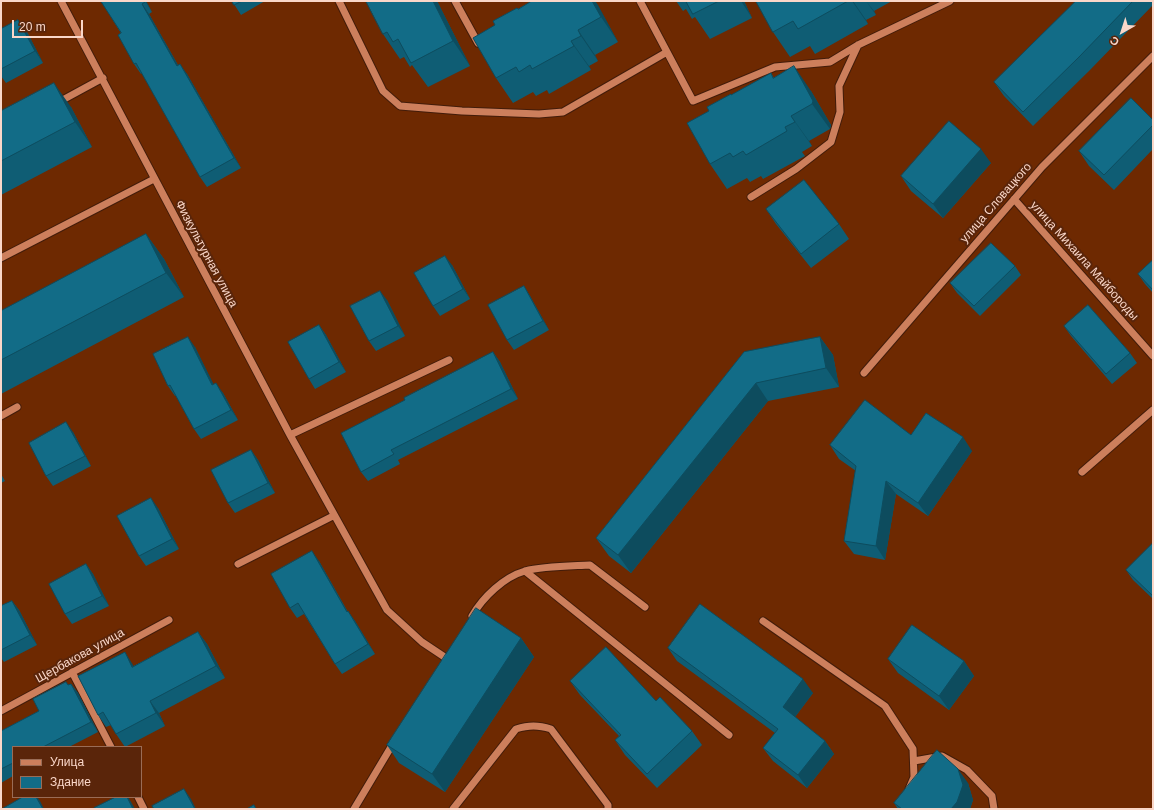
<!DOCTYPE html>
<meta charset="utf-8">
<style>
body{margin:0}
#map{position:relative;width:1154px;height:810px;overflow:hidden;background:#6e2901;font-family:Arial,sans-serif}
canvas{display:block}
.frame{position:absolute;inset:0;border:2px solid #fad7c9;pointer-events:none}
.legend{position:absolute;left:12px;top:746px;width:130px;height:52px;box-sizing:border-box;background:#5a250a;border:1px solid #9a6c56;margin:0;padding:5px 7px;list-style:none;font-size:12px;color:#fad7c9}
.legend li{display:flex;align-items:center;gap:8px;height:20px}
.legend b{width:20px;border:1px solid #9a6c56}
.north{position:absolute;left:1102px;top:12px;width:40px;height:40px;-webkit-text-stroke:3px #5a250a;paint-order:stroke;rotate:219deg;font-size:11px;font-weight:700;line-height:16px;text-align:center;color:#fad7c9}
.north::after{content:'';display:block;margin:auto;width:14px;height:18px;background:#fad7c9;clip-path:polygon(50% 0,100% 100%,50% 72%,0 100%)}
.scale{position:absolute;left:12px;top:20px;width:71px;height:18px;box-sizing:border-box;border:2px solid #fad7c9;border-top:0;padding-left:5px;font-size:12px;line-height:14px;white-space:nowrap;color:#fad7c9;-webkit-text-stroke:3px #5a250a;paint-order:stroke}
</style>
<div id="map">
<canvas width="1154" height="810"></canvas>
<div class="frame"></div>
<ul class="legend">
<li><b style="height:5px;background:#cd7f5c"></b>Улица</li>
<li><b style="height:11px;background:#126c87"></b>Здание</li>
</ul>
<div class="north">С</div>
<div class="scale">20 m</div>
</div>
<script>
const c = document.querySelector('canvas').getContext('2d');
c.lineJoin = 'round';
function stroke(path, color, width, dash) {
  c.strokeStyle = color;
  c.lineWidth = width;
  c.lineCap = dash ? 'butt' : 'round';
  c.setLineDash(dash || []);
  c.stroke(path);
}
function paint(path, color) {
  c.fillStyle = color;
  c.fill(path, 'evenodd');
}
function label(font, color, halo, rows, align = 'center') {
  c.font = font + ' Arial,sans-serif';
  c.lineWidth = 4;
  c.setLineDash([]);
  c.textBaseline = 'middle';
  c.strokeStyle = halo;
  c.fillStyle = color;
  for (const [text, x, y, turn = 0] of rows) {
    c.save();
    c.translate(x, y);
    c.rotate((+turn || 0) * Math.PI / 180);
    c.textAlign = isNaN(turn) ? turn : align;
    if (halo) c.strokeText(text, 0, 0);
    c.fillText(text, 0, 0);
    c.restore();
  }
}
const minor = new Path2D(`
 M61,1L290,435L387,610L422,642L446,658
 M339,1L383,91L400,106L462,111L539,114L563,112L667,52
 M455,1L478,43L480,42
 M640,1L693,101L775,67L830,62L858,45L950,1
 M57,103L103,78
 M751,197L796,169L831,142L840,112L839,86L858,45
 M1014,199L1153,356
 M1,258L154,179
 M864,373L1042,167L1153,56
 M1,416L17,407
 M290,435L449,360
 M1082,472L1153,410
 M238,564L333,516
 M525,571L729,735
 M472,616C483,597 504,577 525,571C543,566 571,566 590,565L645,607
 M763,621L885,706L913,749L914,777L909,789
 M72,672L111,747
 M1,711L169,620
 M914,761L942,756L967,770L992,796L994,809
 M138,797L144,809
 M354,809L394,742
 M453,809L516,729C529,725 538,725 551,729L608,805V809`);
const wall = new Path2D(`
 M101,1H146L152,12L149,14L178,65L187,74L241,168L207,187L200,177L142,73L141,74L134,64L121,33Z
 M232,1H265L241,15Z
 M437,1L470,66L428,87L412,65L410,67L404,57L400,59L383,34Z
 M532,1H595L618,42L595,55L598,61L589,66L591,70L549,94L547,90L536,96L533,92L513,103L496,78L495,25L518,9Z
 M676,1H744L752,18L710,39L695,17L692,19L686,9L683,11Z
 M756,1H892L874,11L876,15L866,20L868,24L815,54L810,46L790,57L773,32Z
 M1076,1H1153V5L1089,71L1033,126L1004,96L994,82Z
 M18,20L27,32L43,63L6,83L1,76V29Z
 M771,73L774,78L811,91L831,125L830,129L809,141L812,146L802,152L805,156L763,179L761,176L750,182L747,178L727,189L710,164L709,111L732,95Z
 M71,107L92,147L1,195V111Z
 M1153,120V149L1114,190L1089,166L1079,151Z
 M991,163L943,218L911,191L901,176Z
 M766,209L839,224L849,239L811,268L776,224Z
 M146,234L164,259L184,297L1,394V311Z
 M1153,260V293L1145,284L1138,274Z
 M452,265L470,299L440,316L433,306Z
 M1015,266L1021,275L980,316L957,293L950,283Z
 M524,286L530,296L549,330L514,350L507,340Z
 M387,300L405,336L376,351L369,341Z
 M319,325L326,335L346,372L315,389L309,379Z
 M1064,326L1130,353L1137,363L1112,384L1071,336Z
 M820,337L833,355L839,387L768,401L631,573L609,556L596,538L744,352Z
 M195,347L213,384L223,393L238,420L201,439L194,429L176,396H175L168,386Z
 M493,352L500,362L518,399L398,460L400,464L368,481L361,472L405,400Z
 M73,432L91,466L53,486L46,476Z
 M911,435L972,451L928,516L896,494L885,560L854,554L844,541L856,471L839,459L830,445Z
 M251,450L258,460L275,493L235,513L228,503Z
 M1,474L5,481L1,483Z
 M158,508L179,549L146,566L139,556Z
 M1153,543V599L1133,580L1126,570Z
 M319,561L348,612L355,621L375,654L342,674L335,664L304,614L297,618L290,608Z
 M86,564L93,574L109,606L72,624L65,614Z
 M12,601L19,610L37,645L4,662L1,658V606Z
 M198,632L207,644L225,678L159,713L165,726L125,747L116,734L111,725L106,727L98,715L134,666Z
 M521,638L534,657L445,792L399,763L387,745Z
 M668,648L813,693L795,717L825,741L834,754L807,788L773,761L763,748L775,733L677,661Z
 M888,659L964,661L974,676L949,710L898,673Z
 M570,681L656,701L692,731L702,745L657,788L625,755L615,740L619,736L580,695Z
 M71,684L78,693L98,732L69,747H13V776L1,783V731L39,711L68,685Z
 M968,783L973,800L970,809H898L894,803Z`);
const shadedWall = new Path2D(`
 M145,1H146L152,12Z
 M433,1H437L470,66L453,41Z
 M592,1H595L598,5L618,42L601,17Z
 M741,1H744L752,18Z
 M852,1H853L866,20L868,24Z
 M866,1L874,11L876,15Z
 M142,4L149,14L184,76L177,66Z
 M18,20L27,32L43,63L35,51Z
 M578,30L595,55L598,61L581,36Z
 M571,41L589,66L591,70L574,46Z
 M180,64L187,74L241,168L234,158Z
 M794,66L811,91L831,125L830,129L812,104Z
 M54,83L71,107L92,147L75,122Z
 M791,116L809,141L812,146L795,122Z
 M981,149L991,163L943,218L933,204Z
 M146,234L164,259L184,297L166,273Z
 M445,256L452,265L470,299L463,289Z
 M524,286L530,296L549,330L543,321Z
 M380,291L387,300L405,336L398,326Z
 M319,325L326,335L346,372L339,362Z
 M188,337L195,347L219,395L212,385Z
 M820,337L833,355L839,387L826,368Z
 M493,352L500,362L518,399L511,389Z
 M216,383L223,393L238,420L231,410Z
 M756,383L768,401L631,573L618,555Z
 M66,422L73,432L91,466L85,456Z
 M963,437L972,451L928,516L918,503Z
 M251,450L258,460L275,493L268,483Z
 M886,481L896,494L885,560L876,546Z
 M151,498L158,508L179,549L172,539Z
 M312,551L319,561L353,622L347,612Z
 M86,564L93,574L109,606L102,596Z
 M12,601L19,610L37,645L30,635Z
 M348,611L355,621L375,654L368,644Z
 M198,632L207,644L225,678L216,666Z
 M521,638L534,657L445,792L432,774Z
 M125,652L133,665L141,680L132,667Z
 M964,661L974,676L949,710L939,696Z
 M803,679L813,693L792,721L783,707Z
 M71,684L78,693L98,732L91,722Z
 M150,701L159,713L165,726L156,713Z
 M825,741L834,754L807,788L798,775Z
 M958,769L968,783L973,800L970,809H951Z
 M184,789L191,799L196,809H195Z
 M36,797H37L40,801L44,809H43Z
 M127,797H128L131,802L135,809H133Z`);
const building = new Path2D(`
 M101,1H145V2L142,4L177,66L180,64L234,158L200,177L136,63L134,64L118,35L121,33Z
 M232,1H242L234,5Z
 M366,1H433L453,41L411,63L398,39L393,42L387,32L383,34Z
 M532,1H592L601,17L578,30L581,36L571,41L574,46L532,69L530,65L519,72L516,67L496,78L473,38L495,25L493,21L517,8L518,9Z
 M686,1H719L693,14Z
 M756,1H848L798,29L793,21L773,32Z
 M1076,1H1133L1079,57L1023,112L994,82Z
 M18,20L35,51L1,69V29Z
 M794,66L813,101L812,104L791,116L795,122L785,127L787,131L746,155L743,151L733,157L730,153L710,164L687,123L709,111L707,107L731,94V95L771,73L773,78Z
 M54,83L75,122L1,161V111Z
 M1131,98L1153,120V125L1104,175L1079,151Z
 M949,121L981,149L933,204L901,176Z
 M804,180L839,224L801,254L766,209Z
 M146,234L166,273L1,360V311Z
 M991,243L1015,266L974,306L950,283Z
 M445,256L463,289L433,306L414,273Z
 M1153,260V290L1138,274Z
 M524,286L543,321L507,340L488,305Z
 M380,291L398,326L369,341L350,306Z
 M1088,305L1130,353L1106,374L1064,326Z
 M319,325L339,362L309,379L288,342Z
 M188,337L212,385L216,383L231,410L194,429L170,385L168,386L153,354Z
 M820,337L826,368L756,383L618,555L596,538L744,352Z
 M493,352L511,389L391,450L394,454L361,472L341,433L405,400L404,398Z
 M865,400L911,435L926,413L963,437L918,503L886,481L876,546L844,541L856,466L830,445Z
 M66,422L85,456L46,476L29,443Z
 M251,450L268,483L228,503L211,470Z
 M151,498L172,539L139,556L117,516Z
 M1153,543V596L1126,570Z
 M312,551L347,612L348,611L368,644L335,664L298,603L290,608L271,574Z
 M86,564L102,596L65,614L49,584Z
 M12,601L30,635L1,650V606Z
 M700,604L803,679L783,707L825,741L798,775L763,748L778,729L668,648Z
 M476,608L521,638L432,774L387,745Z
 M912,625L964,661L939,696L888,659Z
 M198,632L216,666L150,701L156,713L116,734L103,712L98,715L78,676L125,652L132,667Z
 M606,647L656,701L660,697L692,731L647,774L615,740L621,735L570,681Z
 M66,682L68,685L71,684L91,722L43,747H13V763L1,769V731L39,711L33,699Z
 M937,750L958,769L963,785L957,802L951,809H902L894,803Z
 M184,789L195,809H154L152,806Z
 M23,797H36L43,809H2Z
 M116,797H127L133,809H94V808Z
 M254,805L256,809H247Z`);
const streetNames = [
 ["улица Словацкого",996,203,-49],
 ["Физкультурная улица",206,254,62],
 ["улица Михаила Майбороды",1084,261,48],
 ["Щербакова улица",80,656,-29]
];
stroke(minor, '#421c0a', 9);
stroke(minor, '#cd7f5c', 7);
paint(wall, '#0f5d74');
paint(shadedWall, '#0d4c5e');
paint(building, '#126c87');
stroke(building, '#0d4c5e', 1);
label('12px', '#fad7c9', '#5a250a', streetNames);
</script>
